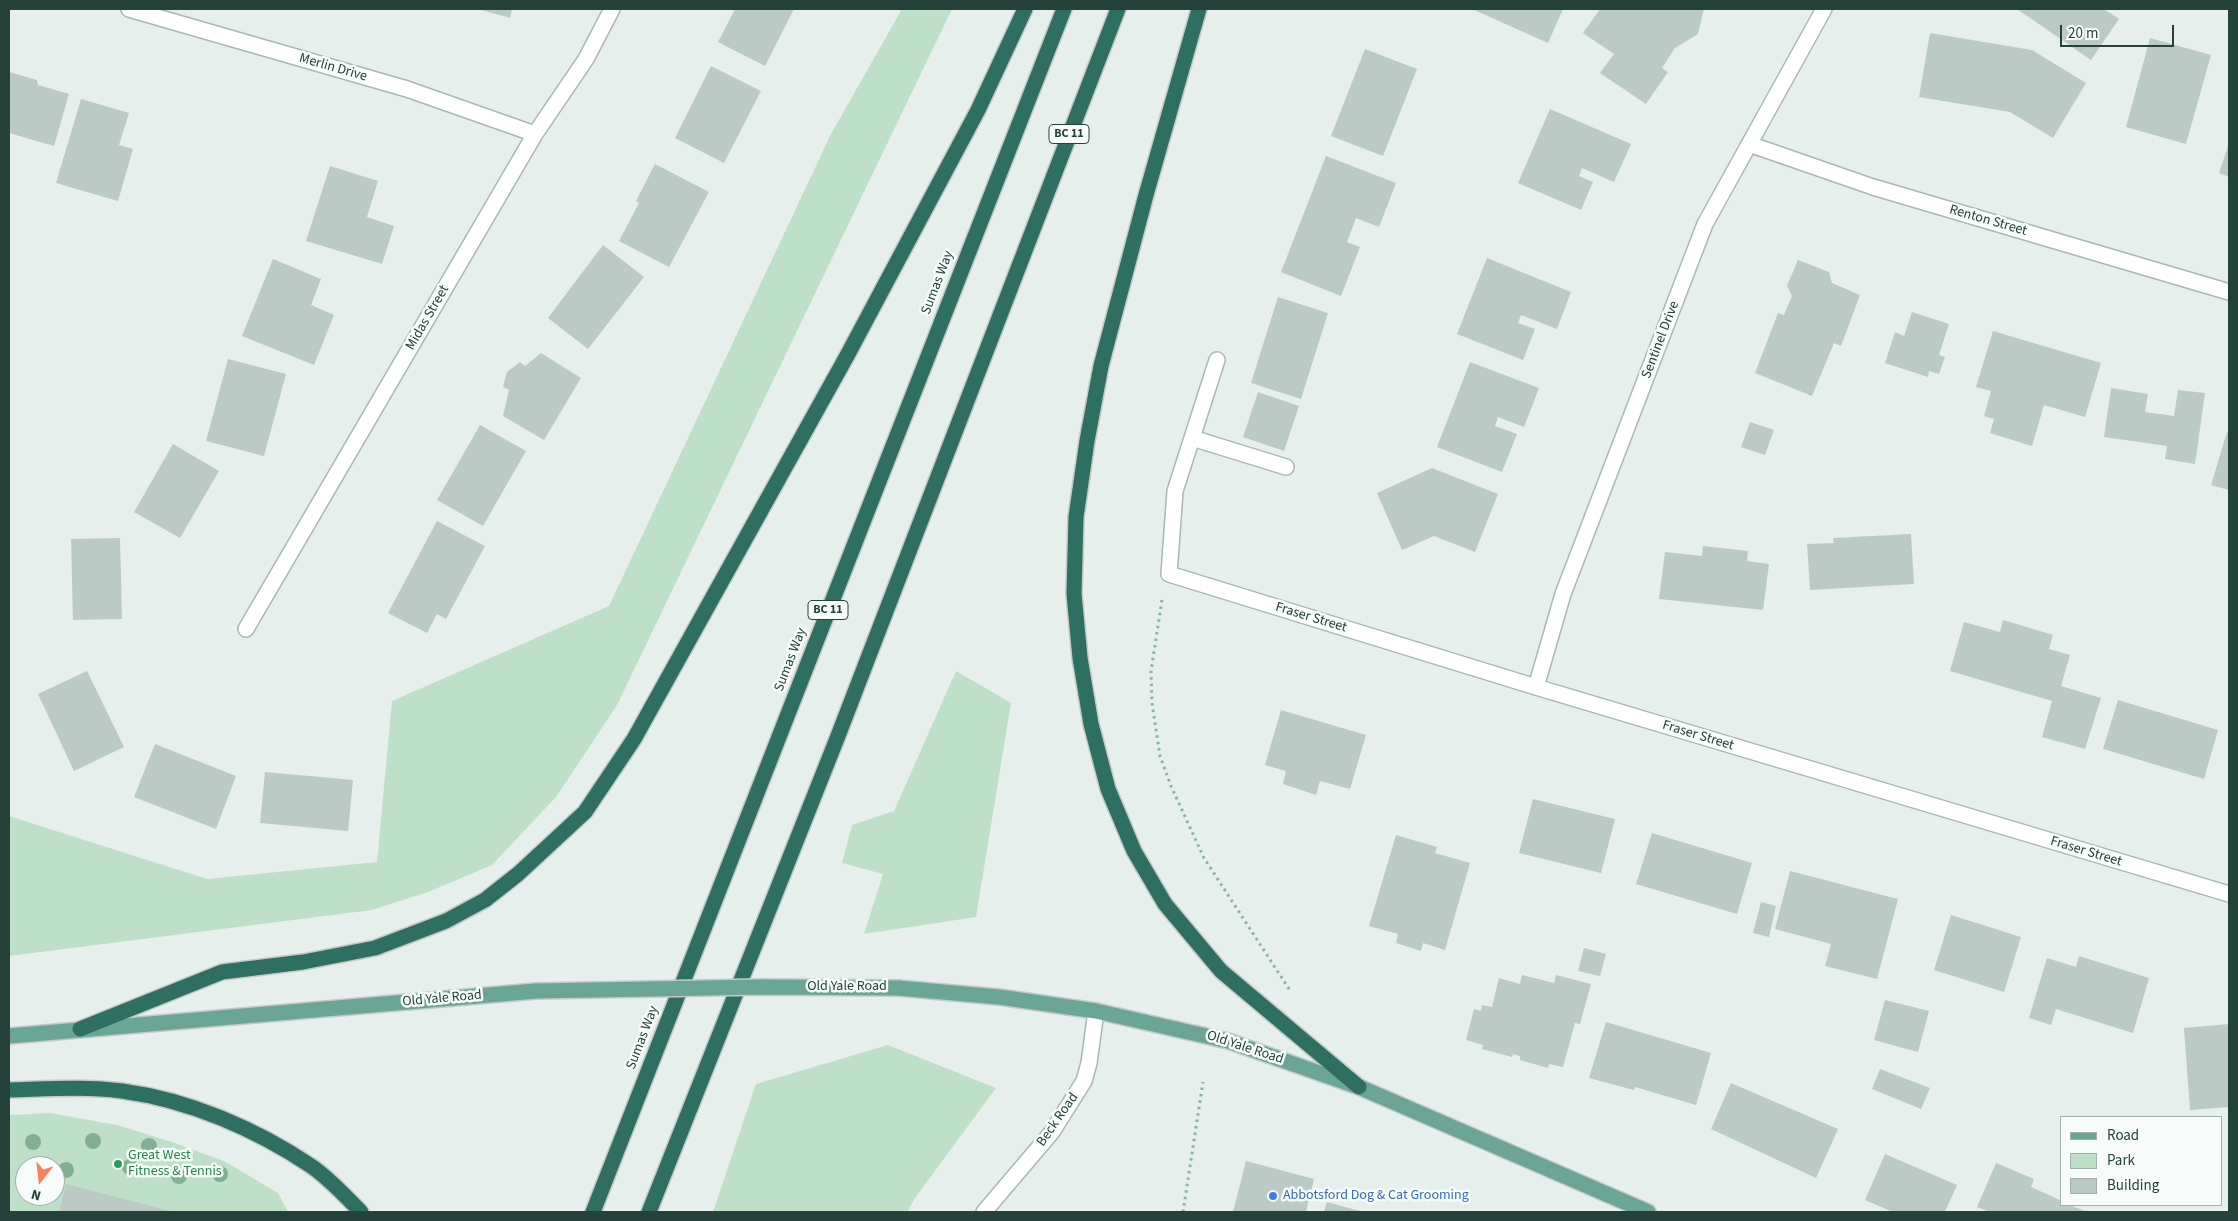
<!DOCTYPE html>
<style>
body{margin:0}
#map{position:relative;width:2238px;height:1221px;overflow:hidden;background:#e6efeb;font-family:"Source Sans 3",sans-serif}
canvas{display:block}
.frame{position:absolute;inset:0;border:10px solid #24423a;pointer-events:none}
.legend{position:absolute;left:2060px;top:1116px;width:162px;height:90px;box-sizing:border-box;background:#f7fbf9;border:1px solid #a3b1ad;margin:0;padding:6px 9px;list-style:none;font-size:15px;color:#24423a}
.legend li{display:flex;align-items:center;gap:10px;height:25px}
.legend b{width:25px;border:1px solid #a3b1ad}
.north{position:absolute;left:15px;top:1156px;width:50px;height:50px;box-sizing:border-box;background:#f7fbf9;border:1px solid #a3b1ad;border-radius:50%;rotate:196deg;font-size:14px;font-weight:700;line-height:20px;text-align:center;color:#24423a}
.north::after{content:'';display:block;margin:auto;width:18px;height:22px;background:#f4845f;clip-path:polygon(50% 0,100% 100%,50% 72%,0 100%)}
.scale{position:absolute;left:2060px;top:25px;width:114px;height:22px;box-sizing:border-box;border:2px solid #24423a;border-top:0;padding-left:6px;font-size:15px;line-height:18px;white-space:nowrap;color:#24423a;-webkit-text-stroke:4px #f7fbf9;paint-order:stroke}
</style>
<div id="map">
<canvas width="2238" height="1221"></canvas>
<div class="frame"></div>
<ul class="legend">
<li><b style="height:6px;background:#6aa596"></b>Road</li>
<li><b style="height:14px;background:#bfe0c8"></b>Park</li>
<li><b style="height:14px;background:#bbcac4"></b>Building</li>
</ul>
<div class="north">N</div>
<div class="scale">20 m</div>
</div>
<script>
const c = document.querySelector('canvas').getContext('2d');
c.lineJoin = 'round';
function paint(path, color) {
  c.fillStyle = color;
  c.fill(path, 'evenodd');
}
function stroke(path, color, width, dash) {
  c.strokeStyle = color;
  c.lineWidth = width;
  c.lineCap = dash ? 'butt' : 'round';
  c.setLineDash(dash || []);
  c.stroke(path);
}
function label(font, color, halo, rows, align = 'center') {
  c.font = font + ' "Source Sans 3",sans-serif';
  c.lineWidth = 5;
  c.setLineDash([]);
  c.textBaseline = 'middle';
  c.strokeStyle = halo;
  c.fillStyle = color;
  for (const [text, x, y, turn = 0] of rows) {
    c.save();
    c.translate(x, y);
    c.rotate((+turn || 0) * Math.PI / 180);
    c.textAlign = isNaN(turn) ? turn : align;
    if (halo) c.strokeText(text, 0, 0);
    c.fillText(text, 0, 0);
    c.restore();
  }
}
const green = new Path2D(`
 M902,9H952L617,705L556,797L492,865L428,892L372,910L9,956V816L207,879L377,862L392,701L609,606L831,134Z
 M956,671L1011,703L976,917L864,934L883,874L842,863L852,825L894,811Z
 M888,1045L996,1088L915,1198L907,1212H713L756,1084Z
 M50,1113L117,1125L169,1141L224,1161L278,1193L288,1212H9V1115ZM25,1166H55V1196H25Z`);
const building = new Path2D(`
 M478,9H512L510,18Z
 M735,9H794L765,66L718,42Z
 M1472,9H1563L1548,43Z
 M1600,9H1704L1698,34L1675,48L1662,68L1668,72L1646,104L1600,73L1614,54L1583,33Z
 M2017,9H2104L2119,19L2091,60Z
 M1930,33L2032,50L2086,83L2053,138L2010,112L1919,97Z
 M2150,38L2211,55L2186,144L2126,127Z
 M1365,49L1417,69L1383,156L1331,136Z
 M711,66L761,91L724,163L675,138Z
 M9,72L37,80L38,85L69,94L54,146L9,133Z
 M81,99L129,113L119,145L133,149L118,201L56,183Z
 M1550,109L1631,144L1614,182L1582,168L1579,176L1593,182L1581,210L1518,183Z
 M2229,143V177L2219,173Z
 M1326,156L1396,183L1379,227L1356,218L1347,242L1360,247L1341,296L1281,272Z
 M655,164L709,192L669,267L619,241L639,203L636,201Z
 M330,166L378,181L367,217L394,226L382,264L306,241Z
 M603,245L644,277L588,349L548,318Z
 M1487,258L1571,292L1557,329L1521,315L1518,323L1535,329L1523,360L1457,334Z
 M273,259L321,279L311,305L334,315L314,365L242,336Z
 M1798,260L1829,272L1832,283L1860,295L1841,346L1834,343L1812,396L1755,373L1778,313L1784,315L1792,296L1787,286Z
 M1278,297L1328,313L1301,399L1251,383Z
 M1912,312L1949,324L1939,355L1945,357L1939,374L1929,371L1928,377L1885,363L1895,332L1904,336Z
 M1993,331L2101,363L2085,417L2044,405L2032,446L1990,433L1994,419L1984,416L1991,391L1976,387Z
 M541,353L581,378L544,440L503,416L509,390L503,387L507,372L520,362L525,366Z
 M228,359L286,374L264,456L206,441Z
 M1470,362L1539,388L1524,427L1498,417L1495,426L1517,434L1502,472L1437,447Z
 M2111,388L2148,394L2145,412L2174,416L2178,390L2205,393L2195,464L2165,459L2167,446L2104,437Z
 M1258,392L1299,406L1284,451L1243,437Z
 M1750,422L1774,430L1765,455L1741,447Z
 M480,425L526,451L483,526L437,500Z
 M2227,432L2229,433V490L2211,485Z
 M173,444L219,471L180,538L134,512Z
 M1432,468L1498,494L1475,552L1434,536L1402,550L1377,493Z
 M437,521L485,546L446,619L437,614L427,633L388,613Z
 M1911,534L1914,584L1810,590L1807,544L1834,543L1833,538Z
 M120,538L122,619L73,620L71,539Z
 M1703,546L1748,551L1747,561L1769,564L1763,610L1659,599L1665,552L1702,556Z
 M2003,620L2053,635L2049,649L2070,655L2061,686L2101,698L2085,749L2042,737L2052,701L1950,671L1964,622L2000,632Z
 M87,671L124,747L74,771L38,694Z
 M2118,700L2218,730L2204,779L2103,749Z
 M1281,710L1366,735L1350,789L1320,781L1316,795L1283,784L1286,771L1265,765Z
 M155,744L236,776L216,829L134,797Z
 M265,772L353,780L348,831L260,823Z
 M1533,799L1615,819L1601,873L1519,853Z
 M1652,833L1752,863L1737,914L1636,884Z
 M1396,835L1437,847L1435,853L1470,863L1445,950L1423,943L1421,951L1396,943L1398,934L1369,926Z
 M1790,871L1898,899L1877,979L1825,966L1831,944L1775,929Z
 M1761,902L1776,906L1769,937L1753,933Z
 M1951,915L2021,937L2004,992L1934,970Z
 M1584,948L1606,954L1600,976L1578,971Z
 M2079,956L2149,978L2133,1033L2056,1009L2051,1025L2029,1018L2047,958L2076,967Z
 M1522,975L1554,983L1556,975L1591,984L1580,1024L1575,1023L1563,1067L1549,1064L1548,1068L1520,1060V1056L1513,1054L1512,1057L1482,1049L1483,1045L1466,1040L1474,1009L1481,1011L1482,1005L1492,1007L1499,978L1520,984Z
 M1885,1000L1929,1011L1918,1052L1874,1040Z
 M1606,1022L1711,1053L1696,1105L1635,1087L1634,1090L1589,1078Z
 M2229,1024V1107L2190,1110L2184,1028Z
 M1880,1069L1930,1088L1921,1109L1872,1089Z
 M1731,1083L1838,1129L1816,1178L1711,1129Z
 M1885,1154L1957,1185L1945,1212H1893L1865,1200Z
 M1246,1161L1314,1179L1306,1212H1233Z
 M1996,1163L2034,1179L2031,1187L2062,1201V1205H2070L2087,1212H1990L1977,1207Z
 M66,1184L174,1212H59Z
 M1327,1202L1364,1212H1324Z`);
const path = new Path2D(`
 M1162,600L1151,671L1152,703L1160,756L1171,786L1204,858L1291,992
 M1183,1212L1203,1082`);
const minor = new Path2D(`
 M129,9L407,89L535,134
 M1749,144L1873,187L2229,292
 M1217,360L1175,491L1169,574L1536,687L2229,894
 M1192,438L1286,467
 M246,629L535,134L586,59L612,9
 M1536,687L1563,594L1705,224L1824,9
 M984,1212L1052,1132L1084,1081L1089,1063L1096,1011`);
const major = new Path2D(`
 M898,988L999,997L1096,1011L1228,1041L1359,1087L1648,1212
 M9,1036L536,991`);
const highway = new Path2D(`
 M1199,9L1146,195L1101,366L1087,441L1076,517L1074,594L1080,658L1091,724L1108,789L1134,851L1165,904L1221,971L1359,1087
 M80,1029L222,972L303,962L375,948L446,921L485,900L518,874L585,812L634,739L848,354L978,110L1025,9
 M9,1090C46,1089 85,1086 122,1091C189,1100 256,1129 311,1166C329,1178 346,1197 361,1212
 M593,1212L1064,9
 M649,1212L838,736L1118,9`);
const majorBridge = new Path2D(`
 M536,991L761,987L898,988`);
const trees = [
 [93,1141],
 [33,1142],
 [149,1146],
 [130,1167],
 [66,1170],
 [220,1174],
 [179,1176]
];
const markers = [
 [118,1164,5,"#2e9e5b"],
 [1273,1196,5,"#3f7fe0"]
];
const shields = [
 [1069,134,40],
 [828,610,40]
];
const shieldNames = [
 ["BC 11",1069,134],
 ["BC 11",828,610]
];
const streetNames = [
 ["Merlin Drive",333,68,16],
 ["Renton Street",1988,221,16],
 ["Sumas Way",938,283,-69],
 ["Midas Street",428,318,-60],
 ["Sentinel Drive",1661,340,-69],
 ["Fraser Street",1311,618,17],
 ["Sumas Way",791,660,-69],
 ["Fraser Street",1698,736,17],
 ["Fraser Street",2086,852,17],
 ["Old Yale Road",847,987],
 ["Old Yale Road",442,999,-5],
 ["Sumas Way",643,1038,-69],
 ["Old Yale Road",1245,1048,18],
 ["Beck Road",1058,1120,-55]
];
const leisureNames = [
 ["Great West",128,1156],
 ["Fitness & Tennis",128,1172]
];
const shopNames = [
 ["Abbotsford Dog & Cat Grooming",1283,1196]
];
paint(green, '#bfe0c8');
paint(building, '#bbcac4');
stroke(minor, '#a8b8b2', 18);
stroke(major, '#c2cac8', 18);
stroke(highway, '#c2cac8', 18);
stroke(path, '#86b3a5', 3, [2.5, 4]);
stroke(minor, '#fff', 15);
stroke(major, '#6aa596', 15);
stroke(highway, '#2f6f62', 15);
stroke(majorBridge, '#c2cac8', 18, []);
stroke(majorBridge, '#6aa596', 15);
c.fillStyle = '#80af93';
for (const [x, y] of trees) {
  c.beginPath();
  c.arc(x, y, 8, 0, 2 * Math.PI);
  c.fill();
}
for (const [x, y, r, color] of markers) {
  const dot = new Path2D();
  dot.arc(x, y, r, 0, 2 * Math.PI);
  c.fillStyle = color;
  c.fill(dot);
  stroke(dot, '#f7fbf9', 2);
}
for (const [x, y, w] of shields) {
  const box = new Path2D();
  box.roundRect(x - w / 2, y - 9.5, w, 19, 4);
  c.fillStyle = '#f7fbf9';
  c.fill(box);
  stroke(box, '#24423a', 1);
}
label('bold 12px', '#24423a', null, shieldNames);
label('14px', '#24423a', '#f7fbf9', streetNames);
label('14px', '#27864d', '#f7fbf9', leisureNames, 'left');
label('14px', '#366cbe', '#f7fbf9', shopNames, 'left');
</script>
